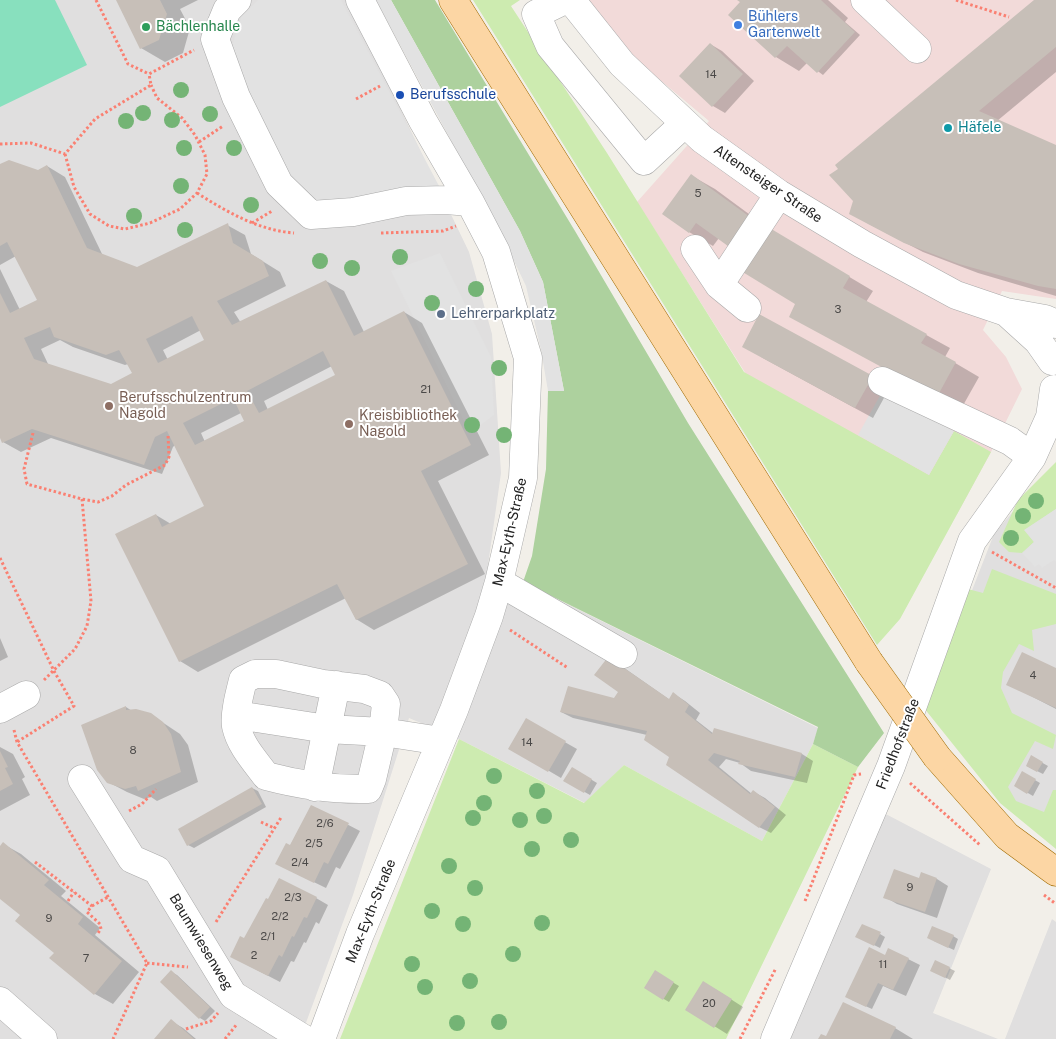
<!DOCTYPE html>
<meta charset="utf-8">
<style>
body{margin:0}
canvas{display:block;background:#f2efe9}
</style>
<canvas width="1056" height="1039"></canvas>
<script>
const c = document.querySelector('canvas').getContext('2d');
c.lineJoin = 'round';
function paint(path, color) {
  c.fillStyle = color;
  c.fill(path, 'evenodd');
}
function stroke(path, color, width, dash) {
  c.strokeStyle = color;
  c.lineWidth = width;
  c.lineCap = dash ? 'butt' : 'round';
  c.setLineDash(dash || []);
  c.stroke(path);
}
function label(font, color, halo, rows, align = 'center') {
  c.font = font + ' "Public Sans",sans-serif';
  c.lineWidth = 4;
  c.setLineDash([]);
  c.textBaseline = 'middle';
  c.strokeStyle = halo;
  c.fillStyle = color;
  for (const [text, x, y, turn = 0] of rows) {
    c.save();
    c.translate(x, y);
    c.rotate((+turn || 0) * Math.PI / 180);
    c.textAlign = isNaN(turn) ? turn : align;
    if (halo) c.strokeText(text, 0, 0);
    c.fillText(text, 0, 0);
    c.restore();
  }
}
const residential = new Path2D(`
 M0,0H348L469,252L492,334L501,473L488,565L818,728L813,744L762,841L624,765L585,803L459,739L409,718L353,895L300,1039H0Z
 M1056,468V842L1018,816L928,703L994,534L1037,483Z
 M880,811L991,869L933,1013L998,1039H786Z
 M1052,919L1056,922V1039H1005Z`);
const commercial = new Path2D(`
 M587,0H1056V299L1002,291L983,330L1006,357L1022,389L991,452L957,514L746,374L637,202L709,121L628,53Z`);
const grass = new Path2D(`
 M473,0H520L511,6L607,153L744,372L929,475L954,431L991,452L900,619L877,645Z
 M1056,462V509L1025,530L1034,542L1022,553L1009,552L999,542L1018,500Z
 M992,569L1056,594V624L1032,630L1034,651L1019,644L1003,672L1001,688L1012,713L1056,735L1053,749L1035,741L1008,787L1016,801L1044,812L1053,790H1056V849L1000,803L924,708L968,589L983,593Z
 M459,739L584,803L624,765L762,841L813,744L858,767L726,1039H340Z`);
const forest = new Path2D(`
 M391,0H435L575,231L688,423L884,733L858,767L813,744L818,727L523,582L532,556L546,469L548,391H564L543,282L520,231Z`);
const pitch = new Path2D(`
 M0,0H55L87,65L0,107Z`);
const parking = new Path2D(`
 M258,0H341L439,186L313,211L280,163L248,101L232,46L241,17Z
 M376,0H391L520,231L543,282L564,391H548L541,350L526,286L503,238Z
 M440,253L491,357L494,415L470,433L391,271Z
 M882,392L954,431L929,475L858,435Z
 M1056,509V562L1054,560L1042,568L1039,564L1035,567L1022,553L1034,542L1024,530Z`);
const shadow = new Path2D(`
 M117,0H198L180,9L190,28L183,53L165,62L141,48Z
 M739,0H828L848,18L845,22L860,35L823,75L807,63L799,71L776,57Z
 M1036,0H1056V72L997,121L1056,146V296L978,273L923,252L869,224L854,201L840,169Z
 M710,44L722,51L754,81L725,113L713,106L681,76Z
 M0,166L38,171L47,166L65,177L103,256L137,269L227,225L245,235L251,254L280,272L286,286L234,312L241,323L326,281L344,291L364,332L404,312L422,323L489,455L438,481L485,574L374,630L356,619L346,598L198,672L180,661L156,515L171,524L206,506L175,445L173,447L162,474L51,438L21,452L3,442L0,435V269L20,310L38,300L16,256L0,265ZM201,330L206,340L168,360L163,350ZM60,340L73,347L125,365L128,364L134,374L111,385L49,366L41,349ZM332,366L337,376L268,410L264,401ZM241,413L245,421L205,442L201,433Z
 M692,176L715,189L772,231L873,291L866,302L950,348L945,357L979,377L961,409L797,304L719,238L713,246L689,232Z
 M761,357L890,387L873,418Z
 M0,638L8,657L0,661Z
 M620,665L670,700L674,694L685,701L700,713L696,720L714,734L802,754L813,761L807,783L751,771L740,763L726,759L719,767L752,794L754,792L765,798L786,815L771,833L759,827L671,757L647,735L573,718L561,712L614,699L620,691Z
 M1056,669V709L1008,684Z
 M126,707L132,711L150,714L180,734L188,745L198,782L157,801L151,797L144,799L127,792L108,782L83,725Z
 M526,720L577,749L561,778L510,748Z
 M0,747L13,754L25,777L22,779L30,795L0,811Z
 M1032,757L1048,766L1043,774L1027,766Z
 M572,768L597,783L590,795L565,781Z
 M1023,773L1040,783L1033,796L1016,786Z
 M252,788L258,791L266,807L194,848L188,845Z
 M312,806L360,831L340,869L336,867L326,888L289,870L290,846Z
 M3,844L21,854L66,891L61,896L100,928L95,935L139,972L113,1004L95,994L22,915L0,897V848Z
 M920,879H937L948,886L937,918L897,904L885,897Z
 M316,898L328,905L319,924L316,922L306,943L304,942L294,962L291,961L280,982L232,957Z
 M880,934L885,937L880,948L862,939Z
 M953,936L958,939L954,950L934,941Z
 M885,956L908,959L920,965L906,996L883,986L872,1009L852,1000Z
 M949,968L955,971L950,980L937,973Z
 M171,972L177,975L215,1011L205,1021L200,1018Z
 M655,972L679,986L669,1002L645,988Z
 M715,989L743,1007L727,1034L687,1009Z
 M171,1021L183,1028L196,1039H156Z
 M895,1028L913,1039H820L827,1038Z`);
const building = new Path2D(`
 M116,0H160L167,14L159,40L140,49Z
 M737,0H821L855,32L817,73L787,46L775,58L728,15L740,2Z
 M1034,0H1056V47L979,111L1056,145V289L1038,286L959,264L904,243L849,214L853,201L829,175L838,169L835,165Z
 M710,43L743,74L712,107L679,76Z
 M9,160L38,170L47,165L87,248L137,267L228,223L233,243L263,261L269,276L217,301L232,325L326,280L354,336L404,311L471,445L421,471L468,564L356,620L337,584L179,662L115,534L156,514L162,527L204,506L167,431L155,437L144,465L32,429L2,443L0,438V293L10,313L37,300L7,242L0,246V164ZM192,316L204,340L158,363L146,339ZM50,327L54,337L106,355L119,350L132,373L111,384L34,359L24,338ZM323,351L335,375L259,413L247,391ZM233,398L244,421L195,445L183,423Z
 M691,174L750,217L728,246L696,223L689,233L662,214Z
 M768,227L850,276L843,288L927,334L921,343L956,362L937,397L789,317L795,304L741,271Z
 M759,314L873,376L855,408L742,347Z
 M1022,652L1056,668V708L1006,685Z
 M608,657L669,699L673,692L689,705L685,712L712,734L714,728L802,753L795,777L738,764L740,761L714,753L708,760L750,794L753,790L775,807L759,828L666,765L669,757L644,740L647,731L560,712L568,686L614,698L618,692L594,675Z
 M126,706V710L136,709L151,713L163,722L171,734L181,772L138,791L136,786L125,789L107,783L97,770L81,725Z
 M526,718L566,741L548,772L508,749Z
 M0,751L8,767L5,768L13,784L0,791Z
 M1031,755L1043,762L1037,772L1026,766Z
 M572,767L592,779L584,793L563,781Z
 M1022,771L1036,779L1027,794L1014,786Z
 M252,787L262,804L187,846L178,829Z
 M311,805L349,823L328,864L324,862L314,883L275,864L286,843L290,845Z
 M3,842L49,880L44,885L83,917L78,924L122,961L94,995L49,958L54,953L15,921L20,915L0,899V846Z
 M894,869L919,878L921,872L937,878L925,912L883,898Z
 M279,878L317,897L307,918L304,917L294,937L292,936L282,957L279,955L268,976L230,957L240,936L244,938L266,898L268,899Z
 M862,924L881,932L874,946L855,937Z
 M932,926L954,935L948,948L927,938Z
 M869,947L885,955L888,948L909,958L893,990L878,983L866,1007L845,997Z
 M935,960L950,967L945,978L930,971Z
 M171,970L210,1007L199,1019L160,982Z
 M655,970L674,982L663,1000L644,988Z
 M703,981L732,999L714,1028L685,1010Z
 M843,1002L896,1027L890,1039H818L821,1034L826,1036Z
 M171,1019L185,1031L194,1039H154Z`);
const path = new Path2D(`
 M96,0L128,64L149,74
 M956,0L1009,17
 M356,99L380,86
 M199,142L223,126
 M0,144L31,143L65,154L95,119L151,85L149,74L194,50
 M65,154L74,187L90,214L109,226L125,229L150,223L180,209L197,193L207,174L205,155L195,135L182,118L157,98L151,85
 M197,193C227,212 258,230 294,233
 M252,223L272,211
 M381,233L443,231L456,226
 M33,433L24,469L27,484L82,499L98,502L112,496L126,485L165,465L169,457L168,434
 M992,552L1056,588
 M0,558L54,671L74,706L17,742
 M510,630L568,668
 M44,680L75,649L87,626L91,601L82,499
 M14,730L17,742L147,963L113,1039
 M910,783L980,845
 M129,811L142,804L156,789
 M261,822L274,828
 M35,862L92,906L87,912L100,924L101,929L98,933
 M1044,895L1056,904
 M68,901L74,892
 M805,901L854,775L861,774
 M92,906L108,897
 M216,922L282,816
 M147,963L188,967
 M186,1029L211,1021L218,1013
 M225,1039L237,1024
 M740,1039L776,968`);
const minor = new Path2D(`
 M237,0L227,10L215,39L236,97L279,184L311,215L353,212L406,201L446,200L470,202
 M565,0L536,14L550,46L644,161L685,123
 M571,0L622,64L702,139L779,194L862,244L956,295L1006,312L1045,319L1056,324
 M865,0L917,49
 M695,249L719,285L747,308
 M719,285L779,194
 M1006,312L1038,341L1052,361
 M882,381L1010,441L1032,457
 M499,582L623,654
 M0,709L26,695
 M237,715L327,729L383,732L372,779L368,789C332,790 300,785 266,776C255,761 240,745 236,726C234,714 240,692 243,680L255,674H276L323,684L364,689L380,695L386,704L383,732L441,741
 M82,779L132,859L157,870L233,995L304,1039
 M315,787L336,685
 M0,1001L43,1039
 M321,1039L360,934L454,710L489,616L499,582L523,478L528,358L496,252L470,202L423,121L360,0
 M775,1039L891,766L972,541L1032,457L1050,417L1054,389`);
const major = new Path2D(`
 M453,0L869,662
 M937,757L1007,836L1056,872`);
const majorBridge = new Path2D(`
 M869,662L937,757`);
const trees = [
 [181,90],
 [143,113],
 [210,114],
 [172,120],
 [126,121],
 [184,148],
 [234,148],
 [181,186],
 [251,205],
 [134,216],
 [185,230],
 [400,257],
 [320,261],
 [352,268],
 [476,289],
 [432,303],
 [499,368],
 [472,425],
 [504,435],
 [1036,501],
 [1023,516],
 [1011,538],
 [494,776],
 [537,791],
 [484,803],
 [544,816],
 [473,818],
 [520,820],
 [571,840],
 [532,849],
 [449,866],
 [475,888],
 [432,911],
 [542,923],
 [463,924],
 [513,954],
 [412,964],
 [470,981],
 [425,987],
 [499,1022],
 [457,1023]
];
const markers = [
 [738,25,5,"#3f7fe0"],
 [146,27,5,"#2e9e5b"],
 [400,95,5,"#1a4fb4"],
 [948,128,5,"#0f9aa8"],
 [441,314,5,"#5c6f8a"],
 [109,406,5,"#8d6e63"],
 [349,424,5,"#8d6e63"]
];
const numberNames = [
 ["14",711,75],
 ["5",698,194],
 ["3",838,310],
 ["21",426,390],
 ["4",1033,676],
 ["14",527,743],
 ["8",133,751],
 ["2/6",325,824],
 ["2/5",314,844],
 ["2/4",300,863],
 ["9",910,888],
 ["2/3",293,898],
 ["2/2",280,917],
 ["9",49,919],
 ["2/1",268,937],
 ["2",254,956],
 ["7",86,959],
 ["11",883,965],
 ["20",709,1004]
];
const shopNames = [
 ["Bühlers",748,17],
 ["Gartenwelt",748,33]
];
const leisureNames = [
 ["Bächlenhalle",156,27]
];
const transitNames = [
 ["Berufsschule",410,95]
];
const cultureNames = [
 ["Häfele",958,128]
];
const streetNames = [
 ["Altensteiger Straße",768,184,34],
 ["Max-Eyth-Straße",510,532,-77],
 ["Friedhofstraße",898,744,-69],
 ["Max-Eyth-Straße",371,911,-68],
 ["Baumwiesenweg",201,942,59]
];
const serviceNames = [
 ["Lehrerparkplatz",451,314]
];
const educationNames = [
 ["Berufsschulzentrum",119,398],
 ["Nagold",119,414],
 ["Kreisbibliothek",359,416],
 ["Nagold",359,432]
];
paint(residential, '#e0dfdf');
paint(commercial, '#f2dad9');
paint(grass, '#cdebb0');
paint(forest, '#add19e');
paint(pitch, '#88e0be');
paint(parking, '#e2e2e2');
paint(shadow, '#0003');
paint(building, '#c7bfb8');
stroke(minor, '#a9a9a9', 29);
stroke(major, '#a06b00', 29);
stroke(path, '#fa8072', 3, [2.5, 2.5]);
stroke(minor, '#fff', 28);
stroke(major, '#fcd6a4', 28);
stroke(majorBridge, '#a06b00', 29, []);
stroke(majorBridge, '#fcd6a4', 28);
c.fillStyle = '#74b475';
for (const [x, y] of trees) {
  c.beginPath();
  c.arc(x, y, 8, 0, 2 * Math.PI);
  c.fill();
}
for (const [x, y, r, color] of markers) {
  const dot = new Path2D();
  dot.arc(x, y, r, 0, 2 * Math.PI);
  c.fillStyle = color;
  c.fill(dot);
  stroke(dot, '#fff', 2);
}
label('11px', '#4b4948', null, numberNames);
label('14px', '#366cbe', '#fff', shopNames, 'left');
label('14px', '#27864d', '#fff', leisureNames, 'left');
label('14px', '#164399', '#fff', transitNames, 'left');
label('14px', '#0d838f', '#fff', cultureNames, 'left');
label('14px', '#222', '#fff', streetNames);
label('14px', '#4e5e75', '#fff', serviceNames, 'left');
label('14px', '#785e54', '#fff', educationNames, 'left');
</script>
